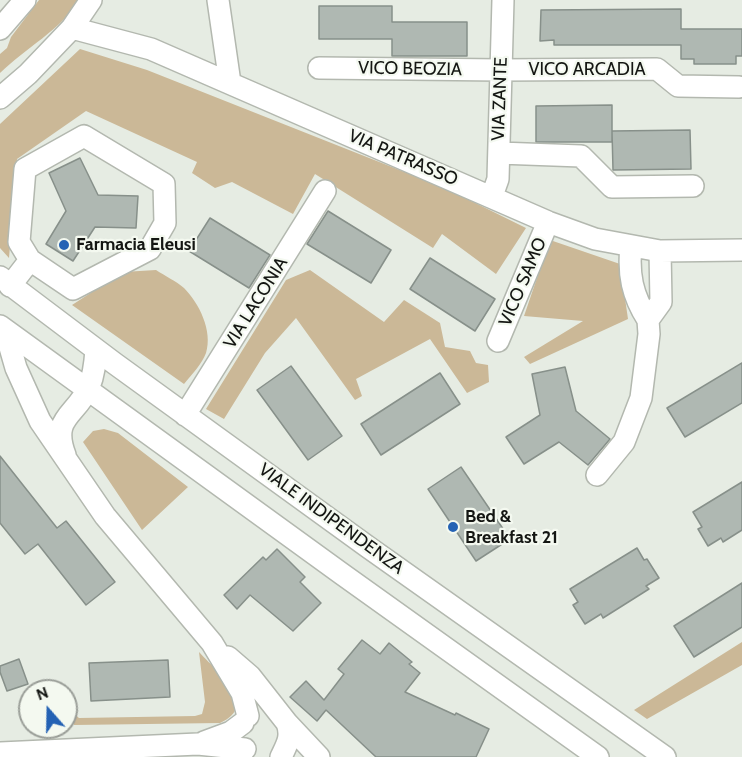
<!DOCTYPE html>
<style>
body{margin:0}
#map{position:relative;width:742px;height:757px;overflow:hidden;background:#e6ece3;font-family:Cabin,sans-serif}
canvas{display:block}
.north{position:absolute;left:18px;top:679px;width:60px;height:60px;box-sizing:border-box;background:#f4f9f0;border:2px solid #9a9e98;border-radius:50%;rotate:340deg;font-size:16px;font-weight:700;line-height:24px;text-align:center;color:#141613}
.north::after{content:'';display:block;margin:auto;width:21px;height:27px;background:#2462b4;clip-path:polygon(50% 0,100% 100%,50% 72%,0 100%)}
</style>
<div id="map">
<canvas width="742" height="757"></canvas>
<div class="north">N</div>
</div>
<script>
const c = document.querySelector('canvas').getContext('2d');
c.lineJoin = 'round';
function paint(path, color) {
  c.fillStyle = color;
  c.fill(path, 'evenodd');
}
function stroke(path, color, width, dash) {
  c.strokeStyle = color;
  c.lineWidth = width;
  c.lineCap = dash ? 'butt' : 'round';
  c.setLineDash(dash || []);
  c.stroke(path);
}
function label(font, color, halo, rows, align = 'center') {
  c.font = font + ' Cabin,sans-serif';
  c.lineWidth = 4.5;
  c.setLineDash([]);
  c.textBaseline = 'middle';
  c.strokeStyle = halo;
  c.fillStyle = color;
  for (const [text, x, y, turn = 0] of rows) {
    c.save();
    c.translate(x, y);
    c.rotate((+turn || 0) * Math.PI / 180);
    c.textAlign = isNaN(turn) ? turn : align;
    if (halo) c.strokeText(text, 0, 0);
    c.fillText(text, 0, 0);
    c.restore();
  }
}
const green = new Path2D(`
 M39,0H80C60,30 26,48 0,73V54L7,48L11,37Z
 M80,49L147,70L445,188L526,228L496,274L442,234L433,248L315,174L293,214L232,182L215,188L192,173L197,162L86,111L17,159L9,258L0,248V124Z
 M550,240L620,264L628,319L530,364L524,357L583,321L524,316Z
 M156,270C165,276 176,281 184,288C199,303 213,331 206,353C202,364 192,374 184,384L72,305L123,272Z
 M310,270L384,322L404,300L440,323L445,347L470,351L476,363L488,365L489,382L467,393L430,339L356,379L362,396L355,400L296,318L265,353L224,419L206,409L286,280Z
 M104,429L118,433L188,487L142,530L83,442L93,431Z
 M742,642V665L647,719L634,710Z
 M199,652C216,671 261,705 220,723L74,725L67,708L79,718L195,716L202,714L205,702Z`);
const building = new Path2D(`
 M319,6H392V22H467V56H392V39H319Z
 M681,9V29H742V56H736V64H694V59H681V45H554V40L540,41L541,10Z
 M612,105V142H536V106Z
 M690,130L691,169L613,170L612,131Z
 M80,158L98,195L138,196L136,228L95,227L73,261L46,244L66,211L49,173Z
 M328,211L391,250L371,283L307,244Z
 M210,218L270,255L249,288L189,251Z
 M430,258L495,299L475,331L410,289Z
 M742,363V403L685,437L667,408Z
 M291,366L342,436L308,460L257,390Z
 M565,367L576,411L610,439L588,465L559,442L524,464L506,437L540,415L532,374Z
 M440,373L460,404L381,455L361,424Z
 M0,456L57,528L66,521L115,582L86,605L38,544L25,554L0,523Z
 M461,467L510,539L476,561L428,489Z
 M742,482V530L723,542L721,538L708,546L698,529L702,527L693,512Z
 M637,548L644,560L647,559L659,578L646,586L649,589L603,618L601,614L585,624L573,605L578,602L570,589Z
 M277,549L305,577L300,582L321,603L293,631L250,595L237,609L224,595L263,557L266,560Z
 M742,583V627L694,657L674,626Z
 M362,640L380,654L389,643L412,662L409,664L420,673L405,692L455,715L456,713L489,729L476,757H376L326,710L317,721L290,697L306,681L324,700L344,674L338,669Z
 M19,659L28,684L7,691L0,672V666Z
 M168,660L170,697L91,701L89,663Z`);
const minor = new Path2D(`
 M218,0L230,83
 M72,28L151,49L548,222L595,239L660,251L742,250
 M0,29L25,0
 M319,68L501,70L657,69L678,86L739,87
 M0,98L28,74L72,28L91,0
 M499,153L581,156L612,187L693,186
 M492,196L498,179L503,0
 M631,246C628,274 632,295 648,320L661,302L660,251
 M0,277L114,363L368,547L665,757
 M10,286L30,260L73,289L150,249L165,223L164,184L84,136L25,169L19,242L30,260
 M0,326L342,574L598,757
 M5,330L16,368L40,421L105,516L212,643L242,693L248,716
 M498,341L548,222
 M185,415L325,191
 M65,455C51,417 75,417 89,387C94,375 95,363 96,350
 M597,475L624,442L641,398L649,334L648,320
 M228,657L250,676L287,723C292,737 287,744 281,757
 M287,723L319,757
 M204,742L231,732L243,723
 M0,753L198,744L245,749`);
const markers = [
 [64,245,6,"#2462b4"],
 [453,527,6,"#2462b4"]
];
const streetNames = [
 ["VICO BEOZIA",410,69,1],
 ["VICO ARCADIA",587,70],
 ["VIA ZANTE",500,99,-88],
 ["VIA PATRASSO",403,158,23],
 ["VICO SAMO",523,282,-67],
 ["VIA LACONIA",256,303,-58],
 ["VIALE INDIPENDENZA",331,519,36]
];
const poiNames = [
 ["Farmacia Eleusi",76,245],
 ["Bed &",465,517],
 ["Breakfast 21",465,538]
];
paint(green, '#cbb897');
paint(building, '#afb8b2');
stroke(building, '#87908a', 1.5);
stroke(minor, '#b3b8af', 24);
stroke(minor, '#fff', 21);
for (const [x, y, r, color] of markers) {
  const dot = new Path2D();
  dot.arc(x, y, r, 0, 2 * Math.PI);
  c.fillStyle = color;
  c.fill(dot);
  stroke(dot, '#f4f9f0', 2);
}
label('18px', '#141613', '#f4f9f0', streetNames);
label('bold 18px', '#141613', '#f4f9f0', poiNames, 'left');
</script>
